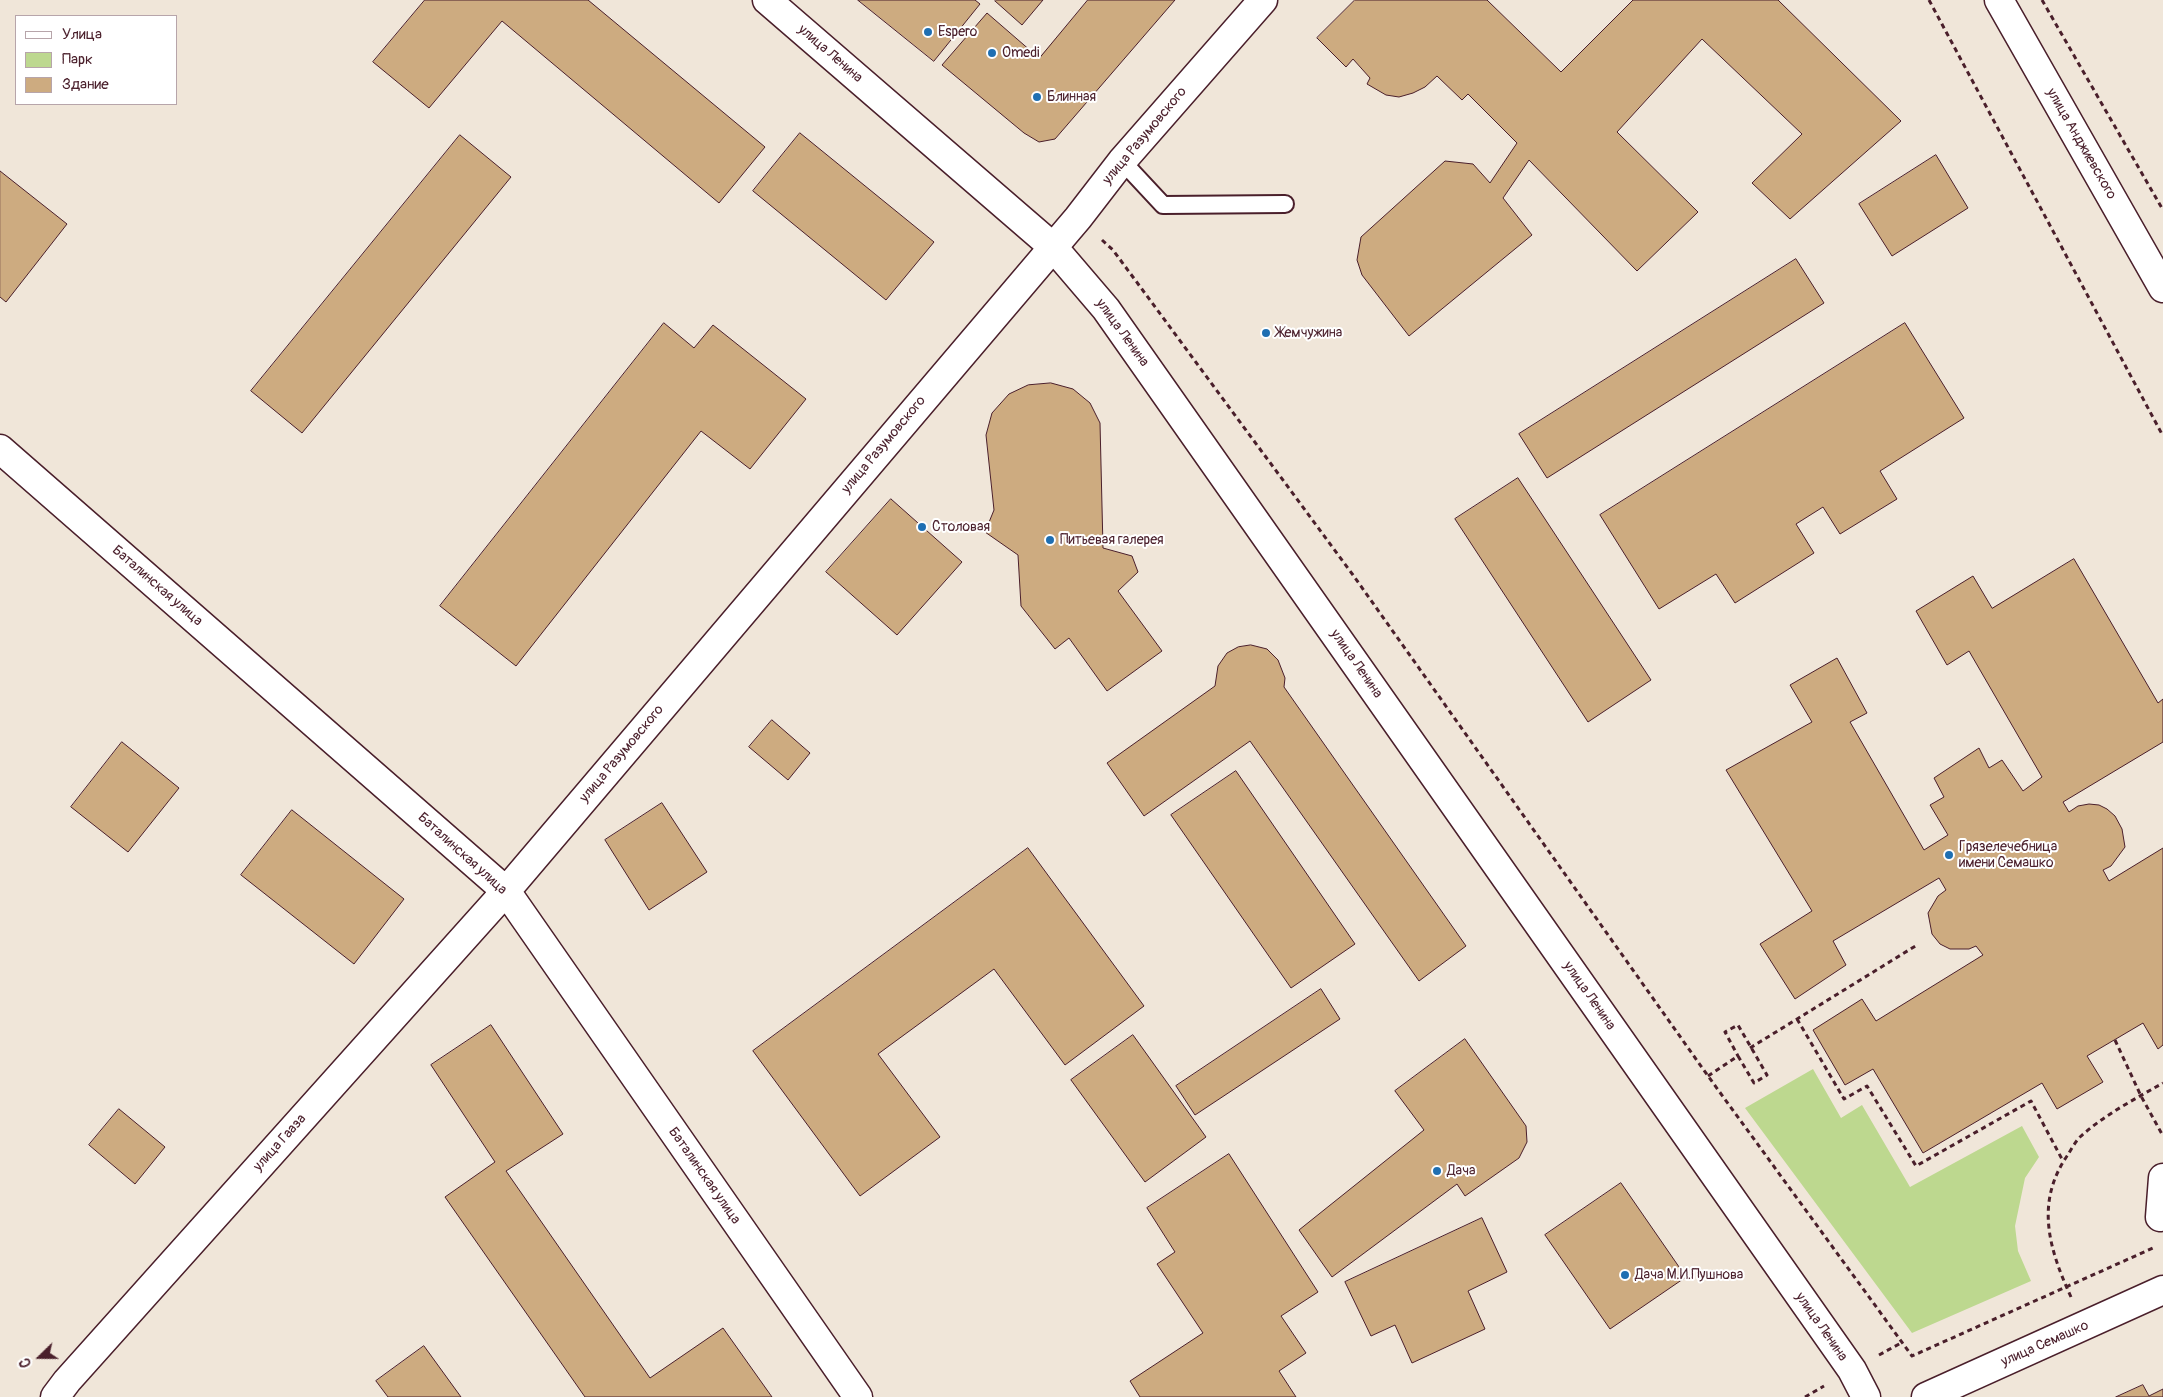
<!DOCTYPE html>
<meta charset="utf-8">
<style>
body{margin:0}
#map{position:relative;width:2163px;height:1397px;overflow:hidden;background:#f0e6d9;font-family:Pangolin,sans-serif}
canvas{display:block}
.legend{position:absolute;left:15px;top:15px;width:162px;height:90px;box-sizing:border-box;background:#fff;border:1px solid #b7a5aa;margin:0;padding:6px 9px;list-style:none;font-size:15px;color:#4a1f2b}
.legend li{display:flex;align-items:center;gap:10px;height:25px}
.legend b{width:25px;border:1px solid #b7a5aa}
.north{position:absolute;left:15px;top:1332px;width:50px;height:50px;-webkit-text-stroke:4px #fff;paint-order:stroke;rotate:248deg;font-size:14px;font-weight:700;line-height:20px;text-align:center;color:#4a1f2b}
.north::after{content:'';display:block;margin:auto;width:18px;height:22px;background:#4a1f2b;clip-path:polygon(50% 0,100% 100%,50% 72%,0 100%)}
</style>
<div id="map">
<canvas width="2163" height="1397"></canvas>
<ul class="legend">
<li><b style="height:6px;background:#fff"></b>Улица</li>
<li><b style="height:14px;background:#bdd88f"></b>Парк</li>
<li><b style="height:14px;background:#cdab80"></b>Здание</li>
</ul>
<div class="north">С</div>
</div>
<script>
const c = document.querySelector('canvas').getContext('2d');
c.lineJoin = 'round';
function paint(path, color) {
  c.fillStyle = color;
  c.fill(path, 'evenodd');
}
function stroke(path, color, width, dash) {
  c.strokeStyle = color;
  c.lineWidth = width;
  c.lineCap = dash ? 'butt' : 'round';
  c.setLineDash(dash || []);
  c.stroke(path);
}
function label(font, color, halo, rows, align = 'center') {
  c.font = font + ' Pangolin,sans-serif';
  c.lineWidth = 4;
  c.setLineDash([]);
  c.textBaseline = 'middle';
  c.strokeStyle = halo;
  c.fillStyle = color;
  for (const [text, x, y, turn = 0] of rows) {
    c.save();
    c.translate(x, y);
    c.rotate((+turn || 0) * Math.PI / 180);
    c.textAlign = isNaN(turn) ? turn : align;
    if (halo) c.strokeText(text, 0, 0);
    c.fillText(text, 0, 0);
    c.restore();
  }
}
const green = new Path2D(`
 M1813,1069L1841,1118L1862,1105L1910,1187L2022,1126L2039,1157L2025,1178L2015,1226L2018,1251L2031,1281L1912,1333L1745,1108Z`);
const building = new Path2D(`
 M425,0H588L765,147L719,203L502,21L429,108L373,62Z
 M858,0H975L980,4L934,61Z
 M996,0H1043L1022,25L995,1Z
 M1088,0H1175L1055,139L1039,142L1024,133L942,65L987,13L1039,58Z
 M1355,0H1487L1561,72L1633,0H1778L1901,121L1790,219L1752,183L1802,134L1702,39L1617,132L1698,212L1637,271L1529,160L1503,198L1532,235L1409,336L1362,275L1357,260L1361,237L1445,161L1473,164L1490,183L1517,143L1468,94L1462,100L1437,76L1425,87L1413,93L1399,97L1386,95L1367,84L1370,78L1353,59L1346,67L1317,38Z
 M800,133L934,242L886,300L753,191Z
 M460,135L511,177L302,433L251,391Z
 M1936,155L1968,208L1892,256L1859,204Z
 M0,171L67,224L6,302L0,297Z
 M1796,259L1824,303L1547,478L1519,434Z
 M664,323L694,348L713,325L806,399L750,469L701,431L516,666L440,606Z
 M1905,323L1964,418L1880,471L1897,499L1840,534L1823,507L1796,524L1814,553L1735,603L1716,574L1659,609L1600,515Z
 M1051,383L1073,389L1090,403L1100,423L1103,548L1132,556L1138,572L1118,591L1162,651L1107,691L1069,638L1055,649L1021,606L1018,555L985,532L994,510L986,435L992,413L1009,394L1028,385Z
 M1518,478L1651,680L1588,722L1455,519Z
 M891,499L962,562L897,635L826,572Z
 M2074,559L2158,703L2163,699V742L2063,802L2069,812L2078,806L2089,804L2099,805L2107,809L2115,816L2122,829L2125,847L2111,866L2103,870L2109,881L2163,848V1045L2158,1049L2143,1023L2087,1056L2103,1082L2057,1109L2042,1083L1923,1153L1873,1069L1845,1085L1813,1030L1862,999L1876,1021L1983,955L1976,946L1969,949H1950L1940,944L1932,934L1928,913L1938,896L1946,890L1939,878L1833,941L1846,965L1795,999L1760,944L1812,911L1726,770L1812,722L1790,685L1837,658L1867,713L1850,722L1924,850L1948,835L1930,805L1944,797L1934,778L1979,748L1989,768L2002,760L2023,791L2042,777L1969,651L1947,665L1916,611L1973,576L1992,608Z
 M1251,645L1267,649L1278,660L1285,678L1284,687L1466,946L1419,981L1250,741L1144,816L1107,763L1215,686L1218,666L1227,653L1238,647Z
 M772,720L810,753L788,780L749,747Z
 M122,742L179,788L128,852L71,807Z
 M1236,771L1355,944L1291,988L1171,815Z
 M662,803L707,872L649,910L605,840Z
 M292,810L404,899L354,964L241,875Z
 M1028,848L1144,1006L1065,1065L994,969L878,1054L940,1137L860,1196L753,1051Z
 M1321,989L1340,1019L1195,1115L1176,1086Z
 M491,1025L563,1134L506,1171L650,1378L723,1328L772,1397H585L445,1197L495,1162L431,1065Z
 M1133,1035L1206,1137L1145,1182L1071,1080Z
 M1465,1039L1526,1126L1527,1142L1519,1158L1465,1196L1457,1184L1332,1277L1299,1230L1424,1130L1395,1091Z
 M119,1109L165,1147L135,1184L89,1145Z
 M1229,1154L1318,1292L1281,1316L1306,1353L1279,1371L1296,1397H1140L1130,1381L1203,1333L1157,1264L1175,1252L1147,1208Z
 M1621,1183L1686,1277L1610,1329L1545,1235Z
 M1482,1218L1507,1272L1468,1291L1485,1329L1412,1363L1395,1325L1371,1336L1345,1282Z
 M424,1346L461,1397H388L376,1381Z
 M2143,1385L2149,1396L2163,1389V1397H2116Z`);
const path = new Path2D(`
 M1929,0L2163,436
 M2042,0L2163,210
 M1102,240L1113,250L1353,575L1708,1076L1912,1356L2153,1248
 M1797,1019L1844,1099L1867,1086L1916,1166L2031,1101L2063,1161
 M2115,1040L2141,1096L2163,1136
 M1750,1048L1917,945
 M1708,1076L1738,1056L1754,1083L1767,1075L1738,1025L1725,1032L1738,1056
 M2071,1297C2049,1249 2035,1203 2067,1156C2071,1150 2075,1142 2080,1137C2104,1115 2135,1099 2163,1083
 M1879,1355L1901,1343
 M1805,1397L1824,1386`);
const lane = new Path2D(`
 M1122,161L1163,205L1285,204`);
const street = new Path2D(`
 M767,0L1053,247L1106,309L1852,1370L1866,1397
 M1999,0L2163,288
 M0,449L506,891L858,1397
 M2160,1217L2163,1178
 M55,1397L67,1381L506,891L1078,218L1122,161L1263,0
 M1926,1397L2163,1290`);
const markers = [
 [928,32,5,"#1f6fb2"],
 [992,53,5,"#1f6fb2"],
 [1037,97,5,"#1f6fb2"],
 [1266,333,5,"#1f6fb2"],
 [922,527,5,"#1f6fb2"],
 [1050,540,5,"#1f6fb2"],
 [1949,855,5,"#1f6fb2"],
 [1437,1171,5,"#1f6fb2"],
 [1625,1275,5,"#1f6fb2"]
];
const poiNames = [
 ["Espero",938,32],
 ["Omedi",1002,53],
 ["Блинная",1047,97],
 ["Жемчужина",1276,333],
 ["Столовая",932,527],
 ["Питьевая галерея",1060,540],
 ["Грязелечебница",1959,847],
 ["имени Семашко",1959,863],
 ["Дача",1447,1171],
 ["Дача М.И.Пушнова",1635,1275]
];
const streetNames = [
 ["улица Ленина",830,54,41],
 ["улица Разумовского",1145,136,-50],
 ["улица Анджиевского",2081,144,60],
 ["улица Ленина",1122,333,54],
 ["улица Разумовского",884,445,-50],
 ["Баталинская улица",157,586,41],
 ["улица Ленина",1356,664,55],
 ["улица Разумовского",622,754,-50],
 ["Баталинская улица",462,854,42],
 ["улица Ленина",1589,996,55],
 ["улица Гааза",280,1143,-48],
 ["Баталинская улица",704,1176,55],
 ["улица Ленина",1821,1327,55],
 ["улица Семашко",2045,1344,-24]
];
paint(green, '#bdd88f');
paint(building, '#cdab80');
stroke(building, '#4a1f2b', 1);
stroke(lane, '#4a1f2b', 20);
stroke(street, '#4a1f2b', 31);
stroke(path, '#4a1f2b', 3, [5, 4]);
stroke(lane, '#fff', 16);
stroke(street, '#fff', 28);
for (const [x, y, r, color] of markers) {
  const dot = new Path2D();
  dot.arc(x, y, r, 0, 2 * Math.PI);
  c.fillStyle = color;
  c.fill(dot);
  stroke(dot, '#fff', 2);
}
label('14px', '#4a1f2b', '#fff', poiNames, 'left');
label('14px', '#4a1f2b', '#fff', streetNames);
</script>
